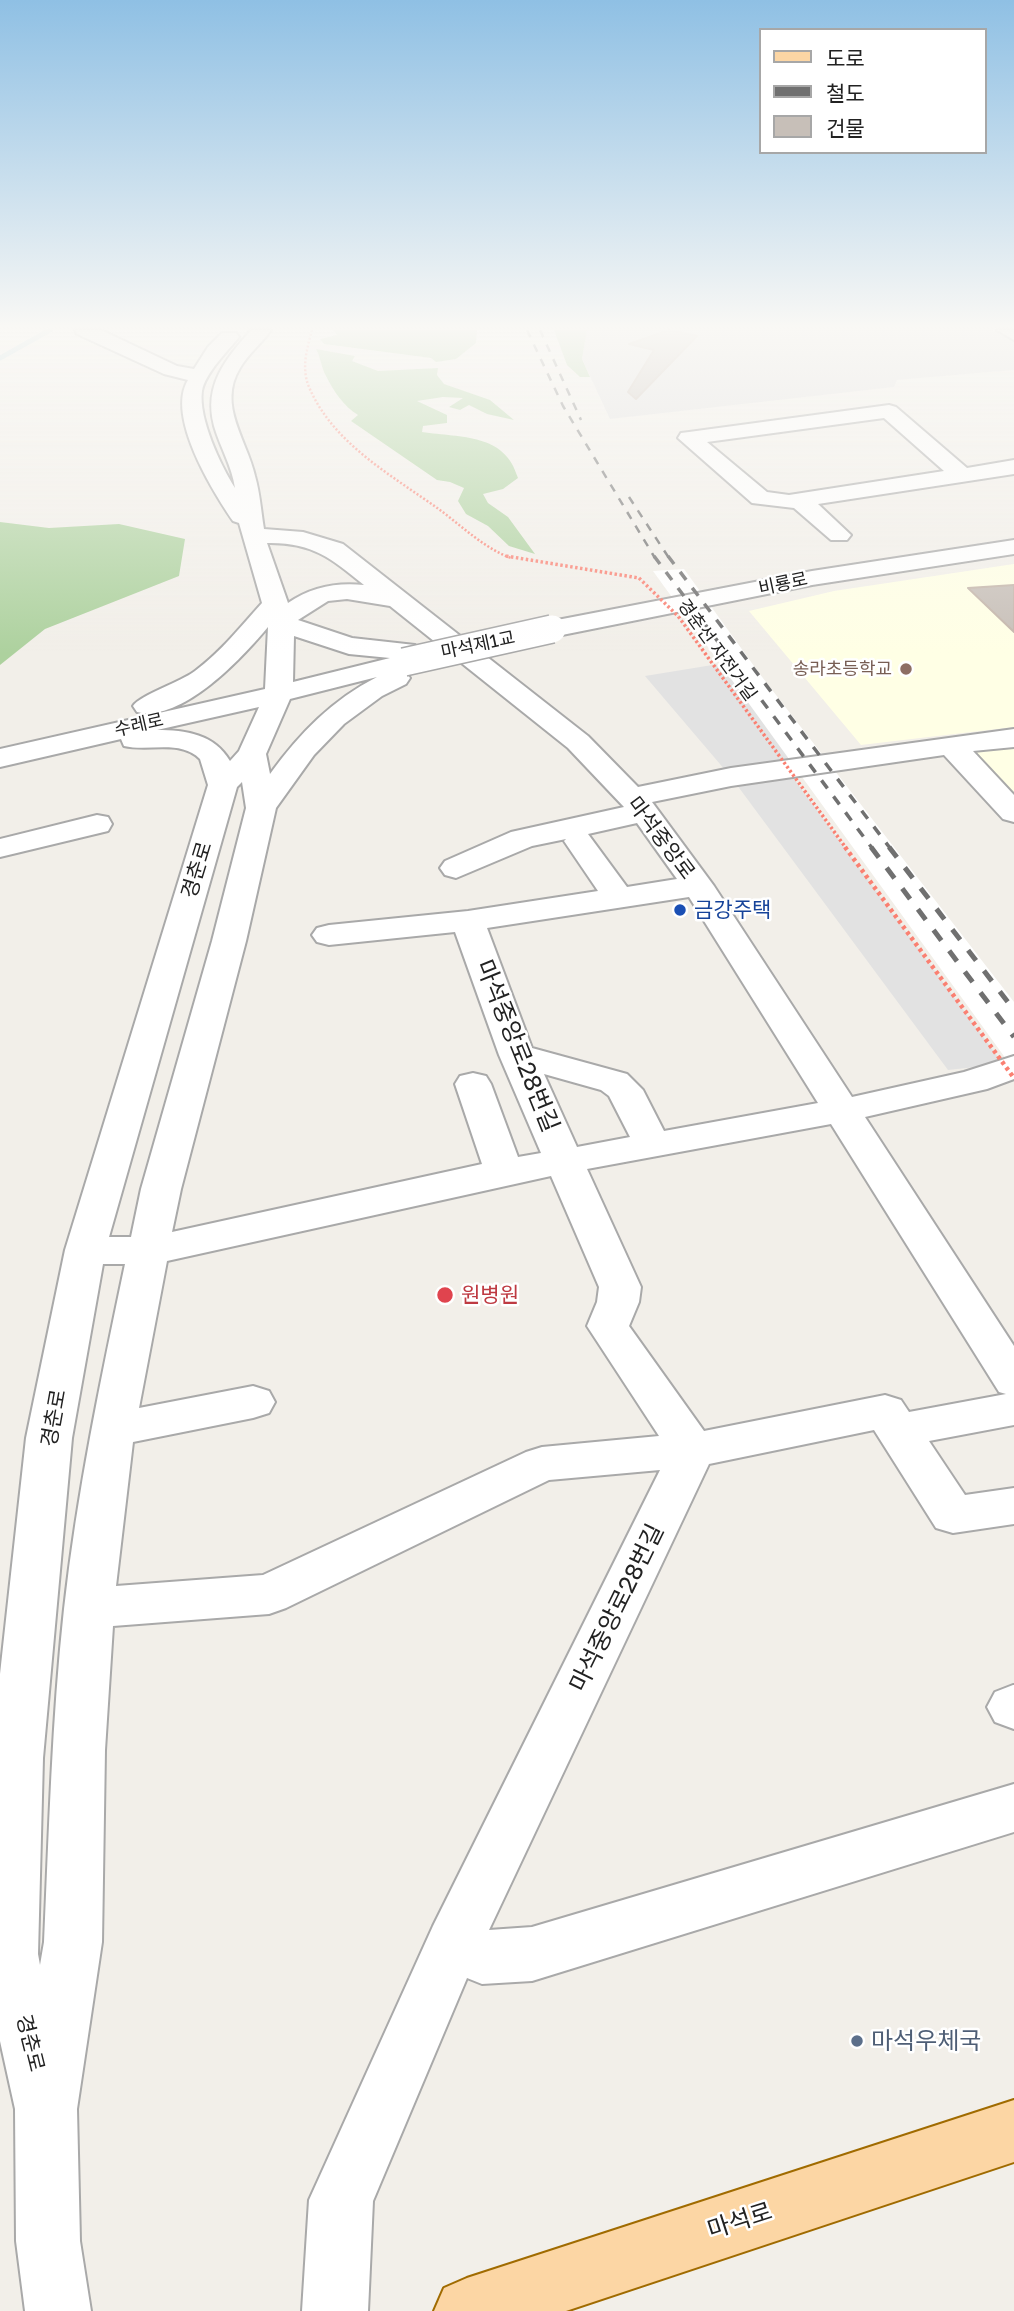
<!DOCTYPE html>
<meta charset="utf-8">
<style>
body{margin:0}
#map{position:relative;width:1014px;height:2311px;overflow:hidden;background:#f2efe9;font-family:"Golos Text","Noto Sans KR",sans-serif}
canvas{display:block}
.legend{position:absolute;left:759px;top:28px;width:228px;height:126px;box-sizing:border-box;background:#fff;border:2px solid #a7a7a7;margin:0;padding:9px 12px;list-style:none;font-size:21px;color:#222}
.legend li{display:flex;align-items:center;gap:14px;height:35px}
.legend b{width:35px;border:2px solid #a7a7a7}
</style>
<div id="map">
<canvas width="1014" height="2311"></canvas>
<ul class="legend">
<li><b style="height:9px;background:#fcd6a4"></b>도로</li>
<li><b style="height:9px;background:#707070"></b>철도</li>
<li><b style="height:19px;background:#c7bfb8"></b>건물</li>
</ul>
</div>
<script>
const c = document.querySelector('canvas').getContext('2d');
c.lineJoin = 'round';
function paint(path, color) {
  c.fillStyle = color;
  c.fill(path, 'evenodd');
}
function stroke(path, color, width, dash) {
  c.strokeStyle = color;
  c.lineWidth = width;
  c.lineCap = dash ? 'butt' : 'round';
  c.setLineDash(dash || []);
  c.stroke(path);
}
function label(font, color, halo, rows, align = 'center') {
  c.font = font + ' "Golos Text","Noto Sans KR",sans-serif';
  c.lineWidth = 5;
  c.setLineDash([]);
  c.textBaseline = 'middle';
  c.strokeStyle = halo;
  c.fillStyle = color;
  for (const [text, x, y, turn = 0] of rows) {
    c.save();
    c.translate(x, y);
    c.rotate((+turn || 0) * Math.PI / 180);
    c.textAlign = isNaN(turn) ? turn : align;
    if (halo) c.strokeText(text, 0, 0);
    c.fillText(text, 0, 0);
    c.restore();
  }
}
const residential = new Path2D(`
 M587,330H993L1014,338V370L897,380L894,387L610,419L582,359Z`);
const education = new Path2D(`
 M1014,564V727L861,745L749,611L834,591Z
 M1014,747V799L971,752Z`);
const forest = new Path2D(`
 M333,330H477L476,343L456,359L436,362L431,358L324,344L320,339L337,335Z
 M554,330H587L582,359L590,377H580L567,365Z
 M316,349L355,356L352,361L378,371L438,368L437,375L444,384L490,400L514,420L487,414L469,405L460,410L449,407L463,398L443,397L417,401L447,415V423L423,426L422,432C462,438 505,433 518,478L503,489L483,494L488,503L508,517L535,554L509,546L488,526L466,514L458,501L464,488L450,482L437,480L351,421L358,415C344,407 333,390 326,376C321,367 321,358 316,349Z
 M0,522L49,528L119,524L185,539L179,576L45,629L0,665Z`);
const parking = new Path2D(`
 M737,661L811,761L785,767L1003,1064L948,1070L731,777L645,676Z`);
const pier = new Path2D(`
 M684,569L759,673L1014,1002V1070L653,571Z`);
const stream = new Path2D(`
 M0,358L50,330`);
const building = new Path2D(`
 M669,330L697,336L636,399L628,392L654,350L629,344Z
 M1014,585V632L968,588Z`);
const pathFar1 = new Path2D(`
 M312,330C307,349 301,368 309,387C333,444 393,476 440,510C463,527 484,548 511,558`);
const path = new Path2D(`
 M506,556L639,578`);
const minor = new Path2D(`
 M75,330H101L177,366L194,369L208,347L222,333H236L239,337C228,351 205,373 202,391C198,418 221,466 235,488C232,466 220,447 214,426C203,385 226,359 251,330H271C262,343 248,354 240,368C217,405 247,440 255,476C260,493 261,511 264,529L303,532L343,544L588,736L638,787L731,768L1014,729V747L973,751L1014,795V822L1003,819L944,755L731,786L652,802L714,886L852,1097L964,1072L1014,1056V1079L987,1089L865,1117L1014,1346V1425L929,1441L965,1495L1014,1488V1524L953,1533L936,1528L874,1430L709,1464L489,1930L532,1927L1014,1784V1832L532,1981L482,1984L467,1978L373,2201L368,2311H302L309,2200L319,2178L433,1926L660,1470L549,1480L286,1608L269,1614L113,1626L105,1750L102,1942L77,2109L80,2241L91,2311H25L16,2241L15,2109L0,2041V1674L26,1438L65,1250L208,785L200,759C180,739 149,752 124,746L121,739L0,767V749L265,689L268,627C242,658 182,723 137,712L133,706C140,695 181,682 195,671C221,652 241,626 262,603L239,523L233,521C212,490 166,416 188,380L164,374L77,334ZM267,543C312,542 331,558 364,585C337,582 311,587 288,603ZM347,599L390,606L568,748L624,807L511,832L445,861L440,868L445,875L456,878L532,846L566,839L564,841L598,891L468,911L329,925L317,928L312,935L317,942L329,945L455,932L499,1055L541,1153L518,1157L491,1084L486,1076L473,1073L460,1076L455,1084L482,1164L172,1232L181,1189L246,941L276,808L314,755L344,724L382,696L406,684L410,678L406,672L401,671L413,668L417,662L414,657L419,651L415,645L352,638L298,620L328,601ZM294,636L349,654L390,658L293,682ZM377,677C332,700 300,733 270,774L266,754L290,699ZM259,707L239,751L230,761C214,734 186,730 157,730ZM242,782L246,808L212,941L141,1189L131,1237H109L237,787ZM637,823L677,879L627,887L588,834ZM689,897L818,1103L664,1131L643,1090L627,1074L532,1048L487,928ZM544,1074L601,1090L609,1096L630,1137L577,1147ZM831,1124L999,1392L1006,1394L909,1412L901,1400L885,1395L704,1431L629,1326L639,1302L641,1287L587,1169ZM551,1176L599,1287L597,1302L587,1326L659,1436L542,1447L526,1452L263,1575L116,1586L133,1442L253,1418L269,1413L275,1402L269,1391L253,1386L139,1408L167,1261ZM103,1264H125C101,1378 77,1492 64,1609C52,1719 49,1831 44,1942L40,1965L38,1954L43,1758L72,1438Z
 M997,330H1014V340Z
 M889,405L896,407L967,468L1014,460V474L818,504L851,535L847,540H831L794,508L752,503L678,438L681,433L689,432ZM884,418L944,471L789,495L767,492L707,442Z
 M1014,540V554L812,585L552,637L543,635L539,629L543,623L552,621L812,571Z
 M97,815L108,817L112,824L108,831L0,857V839Z
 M1013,1685H1014V1729L995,1722L987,1707L995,1692Z`);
const major = new Path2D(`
 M1014,2100V2162L566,2311H434L444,2288L467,2278Z`);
const railFar2 = new Path2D(`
 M527,330L563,406L655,558
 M540,330L581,420
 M629,497L669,558`);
const railFar1 = new Path2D(`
 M654,556L872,848
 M668,556L890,848`);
const rail = new Path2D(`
 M871,847L1014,1037
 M889,847L1014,1010`);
const pathBridgeFar1 = new Path2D(`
 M639,578L678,616L846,848`);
const pathBridge = new Path2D(`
 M845,847L1014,1078`);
const minorBridge = new Path2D(`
 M404,662L552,629`);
const markers = [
 [906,669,7,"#8d6e63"],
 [680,910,7,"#1a4fb4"],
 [445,1295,9,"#e0444e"],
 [857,2041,7,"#5c6f8a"]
];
const farStreetnames = [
 ["비룡로",783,584,-12],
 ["마석제1교",478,645,-12],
 ["경춘선 자전거길",717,650,54],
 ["수레로",139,725,-13]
];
const farEducationnames = [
 ["송라초등학교",892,669]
];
const streetNames = [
 ["마석중앙로",661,838,53],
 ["경춘로",197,870,-73],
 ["경춘로",54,1418,-80],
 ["경춘로",30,2043,76]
];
const transitNames = [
 ["금강주택",694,910]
];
const healthNames = [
 ["원병원",461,1295]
];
const nearStreetnames = [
 ["마석중앙로28번길",517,1046,68],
 ["마석중앙로28번길",617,1608,-64],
 ["마석로",740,2221,-18]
];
const nearServicenames = [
 ["마석우체국",871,2041]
];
paint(residential, '#e0dfdf');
paint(education, '#ffffe5');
paint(forest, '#add19e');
paint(parking, '#e2e2e2');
paint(pier, '#fff');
stroke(stream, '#aad3df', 5);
paint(building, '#c7bfb8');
stroke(building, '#c4b6ab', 2);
stroke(minor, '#a9a9a9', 4);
stroke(major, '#a06b00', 4);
stroke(pathFar1, '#fa8072', 2.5, [2, 2]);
stroke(path, '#fa8072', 3.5, [2.5, 2.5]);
paint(minor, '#fff');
paint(major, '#fcd6a4');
stroke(railFar2, '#707070', 2.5, [8, 8]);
stroke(railFar1, '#707070', 3.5, [10, 10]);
stroke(rail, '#707070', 5, [13, 13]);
stroke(minorBridge, '#a9a9a9', 30, []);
stroke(pathBridgeFar1, '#fa8072', 3.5, [2.5, 2.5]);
stroke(pathBridge, '#fa8072', 4.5, [3.5, 3.5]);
stroke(minorBridge, '#fff', 27);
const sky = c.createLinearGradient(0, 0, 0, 654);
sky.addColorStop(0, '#8fc0e4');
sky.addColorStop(0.5, '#f9f8f5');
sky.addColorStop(1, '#f9f8f500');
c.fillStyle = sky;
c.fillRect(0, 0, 1014, 654);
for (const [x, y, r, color] of markers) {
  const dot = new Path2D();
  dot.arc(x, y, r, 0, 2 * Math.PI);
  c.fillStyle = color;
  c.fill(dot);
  stroke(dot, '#fff', 2.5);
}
label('18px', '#222', '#fff', farStreetnames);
label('18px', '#785e54', '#fff', farEducationnames, 'right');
label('21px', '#222', '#fff', streetNames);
label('21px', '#164399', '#fff', transitNames, 'left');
label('21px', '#be3a42', '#fff', healthNames, 'left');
label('24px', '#222', '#fff', nearStreetnames);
label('24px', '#4e5e75', '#fff', nearServicenames, 'left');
</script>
